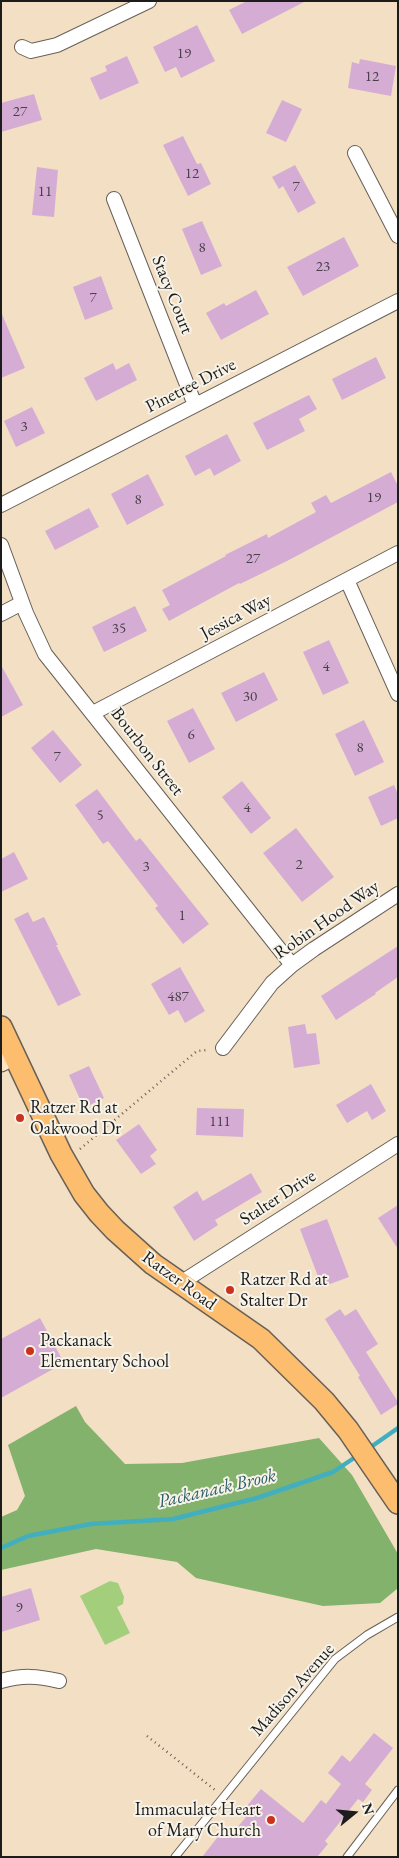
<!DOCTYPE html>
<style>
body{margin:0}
#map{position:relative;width:399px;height:1858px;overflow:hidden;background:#f3dfc4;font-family:"EB Garamond",serif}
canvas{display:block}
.frame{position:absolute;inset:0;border:2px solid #1c1c1c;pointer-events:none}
.north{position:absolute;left:329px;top:1788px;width:50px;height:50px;-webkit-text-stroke:4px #f7f3e8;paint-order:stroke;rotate:73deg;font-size:14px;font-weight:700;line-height:20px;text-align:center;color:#1c1c1c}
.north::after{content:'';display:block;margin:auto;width:18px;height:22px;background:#1c1c1c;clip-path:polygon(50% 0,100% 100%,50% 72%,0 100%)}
</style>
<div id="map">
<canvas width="399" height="1858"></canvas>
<div class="frame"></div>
<div class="north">N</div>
</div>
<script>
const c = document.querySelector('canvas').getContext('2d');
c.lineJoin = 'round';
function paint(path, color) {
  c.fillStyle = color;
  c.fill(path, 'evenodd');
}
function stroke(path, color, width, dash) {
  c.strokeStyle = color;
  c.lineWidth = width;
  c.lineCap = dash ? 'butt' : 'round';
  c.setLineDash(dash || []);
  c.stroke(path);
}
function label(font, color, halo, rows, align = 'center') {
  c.font = font + ' "EB Garamond",serif';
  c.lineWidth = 4;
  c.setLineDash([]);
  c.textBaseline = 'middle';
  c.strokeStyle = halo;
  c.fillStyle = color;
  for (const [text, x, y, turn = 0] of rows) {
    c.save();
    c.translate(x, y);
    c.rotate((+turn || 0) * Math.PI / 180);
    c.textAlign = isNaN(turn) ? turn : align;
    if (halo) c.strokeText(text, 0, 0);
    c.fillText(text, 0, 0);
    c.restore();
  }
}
const green = new Path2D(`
 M110,1581L118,1583L124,1597L123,1604L117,1607L130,1633L105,1645L80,1596Z`);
const forest = new Path2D(`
 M76,1406L85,1422L125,1464L182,1463L319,1438L352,1475L398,1554V1588L380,1603L323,1606L196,1578L177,1562L96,1549L1,1570V1517L17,1510L25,1496L8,1445Z`);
const stream = new Path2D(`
 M368,1449L398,1428
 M1,1548L28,1536L91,1524L173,1519L257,1498L333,1472L357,1456`);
const building = new Path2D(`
 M247,1H306L242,34L229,10Z
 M197,25L215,61L181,78L176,67L165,72L153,47Z
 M127,56L139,83L100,100L90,78L107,71L105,66Z
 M360,59L396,66L391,96L348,88L352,62L359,64Z
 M34,94L42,120L1,132V103Z
 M282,100L302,109L286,142L266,133Z
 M183,136L197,164L201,163L211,184L188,196L163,145Z
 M295,165L316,203L298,213L283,186L279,189L272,177Z
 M37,167L58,170L54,217L32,215Z
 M202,221L222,266L201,275L182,229Z
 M344,237L359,266L303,296L287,267Z
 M101,276L113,309L85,320L73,287Z
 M256,290L269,314L221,340L206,313L224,303L226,306Z
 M1,312L25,368L1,378Z
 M376,357L386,378L342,400L332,379Z
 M113,363L116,370L129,363L137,380L96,401L84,378Z
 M309,395L317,409L299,419L305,431L267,450L253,423Z
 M32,407L45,433L16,447L4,421Z
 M227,434L241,461L214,476L210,468L195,476L185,456Z
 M391,472L398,486V502L287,561L240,584L239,583L169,621L162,609L170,605L162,590L226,556L225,555L267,534L268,538L316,512L311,503L326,495L331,503Z
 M148,474L164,505L127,525L111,494Z
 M89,508L99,527L55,550L45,531Z
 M135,606L147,631L104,652L92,627Z
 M329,640L349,683L323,695L303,652Z
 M1,665L23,705L1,717Z
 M264,672L278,700L236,722L221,693Z
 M193,708L215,749L189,763L167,721Z
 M364,720L384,762L355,776L335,734Z
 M53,730L82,765L60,783L31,748Z
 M242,781L271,818L251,834L222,797Z
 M394,785L398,794V818L381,826L368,797Z
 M97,789L136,841L140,838L209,924L183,944L155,908L158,906L108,841L103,844L75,805Z
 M296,828L334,877L302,902L263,853Z
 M14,852L28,879L1,892V859Z
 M28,912L33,922L44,917L58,945H56L81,995L58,1006L14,919Z
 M398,946V977L375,993L376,994L336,1020L321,996Z
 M180,967L205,1011L185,1023L178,1010L169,1015L151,984Z
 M305,1024L307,1034L316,1033L320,1064L294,1068L288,1027Z
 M89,1066L104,1098L84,1108L69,1075Z
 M371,1084L386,1111L372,1120L367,1111L347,1123L336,1105Z
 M197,1108L244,1109L243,1137L196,1135Z
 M139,1124L157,1150L150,1156L156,1164L141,1174L116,1140Z
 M251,1173L262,1192L215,1220L218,1225L194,1241L173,1207L197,1191L203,1201Z
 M398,1205V1249L378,1218Z
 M327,1219L349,1277L322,1287L300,1229Z
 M340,1309L345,1316L356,1309L378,1344L366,1352L398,1402V1404L381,1415L358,1377L360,1376L325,1319Z
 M40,1318L64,1363L1,1398V1339Z
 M31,1588L40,1620L1,1632V1597Z
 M374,1733L393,1748L365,1784L372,1790L363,1802L358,1799L325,1841L328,1844L317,1857H202L224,1829L231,1835L246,1817L241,1813L261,1789L303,1823L321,1800L326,1804L341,1784L328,1773L342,1755L350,1762Z`);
const path = new Path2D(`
 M80,1149L197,1051L208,1050
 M147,1736L215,1790`);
const lane = new Path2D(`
 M175,1857L335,1659L367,1635L398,1617
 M347,1857L398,1790`);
const street = new Path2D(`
 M22,47L31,51L57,45L149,1
 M355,153L398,236
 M114,199L195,405
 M1,505L398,301
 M1,545L26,613L45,654L292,965
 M347,580L398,694
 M1,614L22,603
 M93,713L398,553
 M223,1048L272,983L292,965L314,949L398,894
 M179,1284L398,1144
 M1,1681C23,1675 37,1676 59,1681`);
const secondary = new Path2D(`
 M1,1062L14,1055`);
const primary = new Path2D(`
 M1,1027L61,1154L84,1194L99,1213L115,1230L153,1264L261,1339L324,1401L348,1430L398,1503`);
const markers = [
 [20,1118,5,"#c8321e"],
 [230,1290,5,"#c8321e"],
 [30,1351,5,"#c8321e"],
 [271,1820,5,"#c8321e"]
];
const numberNames = [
 ["19",184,54],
 ["12",372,77],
 ["27",20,112],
 ["12",192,174],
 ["7",296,187],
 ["11",45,192],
 ["8",202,248],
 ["23",323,267],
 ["7",93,298],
 ["3",24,427],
 ["19",374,498],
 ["8",138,500],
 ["27",253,559],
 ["35",119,629],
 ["4",326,667],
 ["30",250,697],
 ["6",191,735],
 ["8",360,748],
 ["7",57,757],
 ["4",247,808],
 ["5",100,816],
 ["2",299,865],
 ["3",146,867],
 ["1",182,916],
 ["487",178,997],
 ["111",220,1122],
 ["9",19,1608]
];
const streetNames = [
 ["Stacy Court",172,295,68],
 ["Pinetree Drive",191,386,-27],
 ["Jessica Way",236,617,-28],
 ["Bourbon Street",147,752,52],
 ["Robin Hood Way",327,920,-35],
 ["Stalter Drive",278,1198,-33],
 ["Ratzer Road",179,1281,36],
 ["Madison Avenue",293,1690,-49]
];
const poiNames = [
 ["Ratzer Rd at",30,1108],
 ["Oakwood Dr",30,1129],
 ["Ratzer Rd at",240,1280],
 ["Stalter Dr",240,1301],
 ["Packanack",40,1341],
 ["Elementary School",40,1362],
 ["Immaculate Heart",261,1810,"right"],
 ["of Mary Church",261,1831,"right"]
];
const waterNames = [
 ["Packanack Brook",217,1489,-13]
];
paint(green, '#a3cf7c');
paint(forest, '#82b26c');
stroke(stream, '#42afc0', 4.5);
paint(building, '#d5add4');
stroke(lane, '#676057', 9);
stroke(street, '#676057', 16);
stroke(secondary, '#676057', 21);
stroke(primary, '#676057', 24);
stroke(path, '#676057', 2.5, [1, 4]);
stroke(lane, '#fff', 7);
stroke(street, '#fff', 14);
stroke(secondary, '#fee5c5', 19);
stroke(primary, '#fcbd6f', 21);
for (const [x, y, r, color] of markers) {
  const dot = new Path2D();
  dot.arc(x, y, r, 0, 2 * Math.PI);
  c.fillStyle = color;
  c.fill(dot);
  stroke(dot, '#f7f3e8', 2);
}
label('15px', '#4a404a', null, numberNames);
label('18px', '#1c1c1c', '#f7f3e8', streetNames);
label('18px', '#1c1c1c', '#f7f3e8', poiNames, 'left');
label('italic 19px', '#2d5e66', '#f7f3e8', waterNames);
</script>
